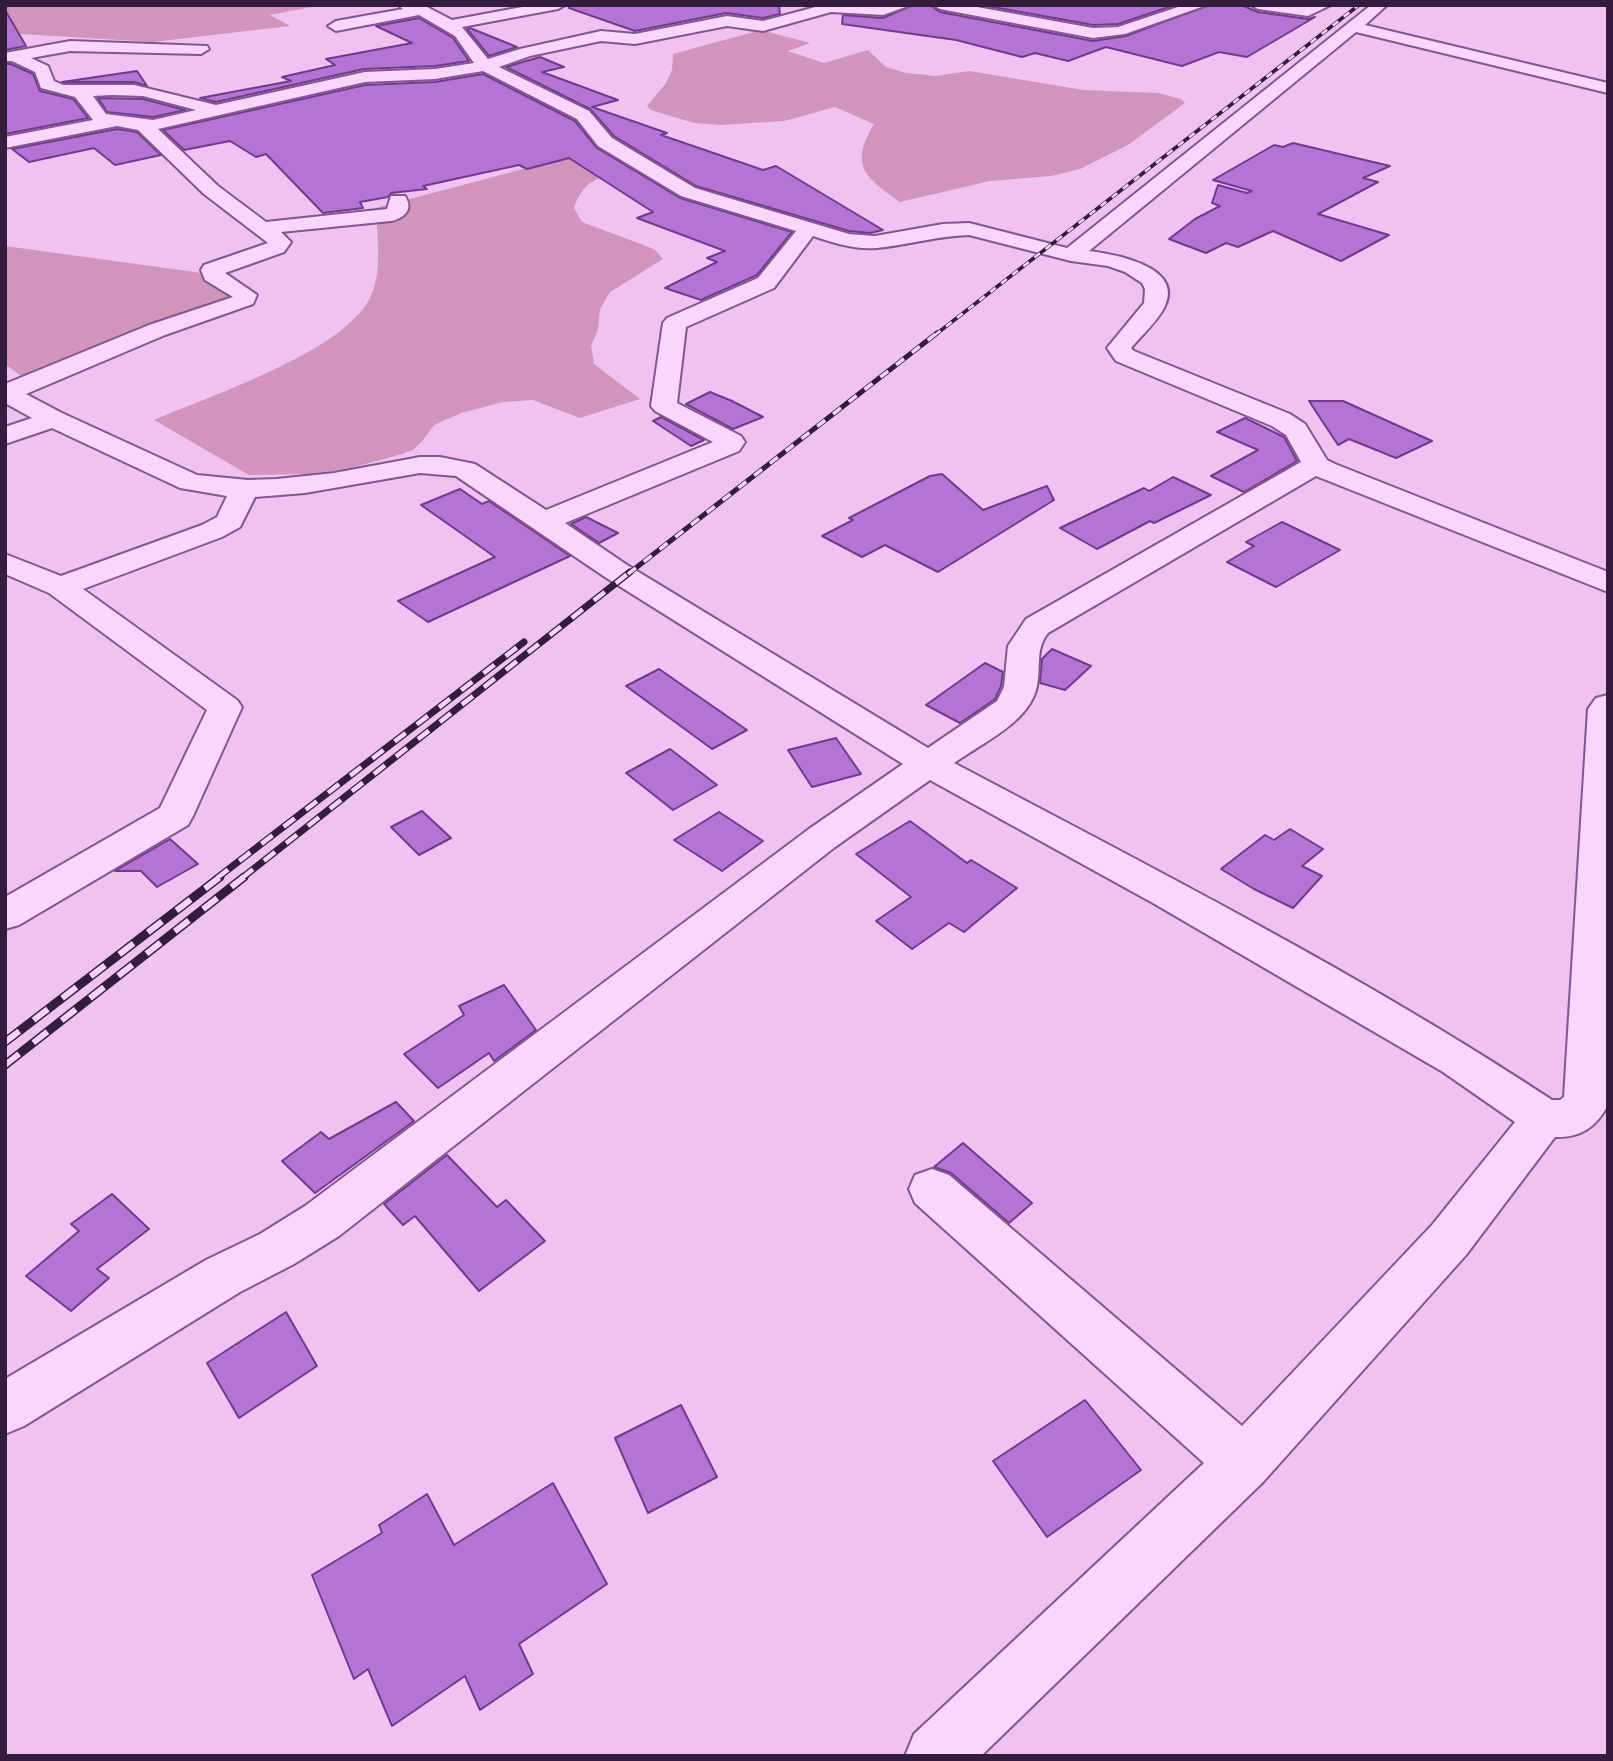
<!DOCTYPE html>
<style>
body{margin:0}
#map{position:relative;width:1613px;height:1761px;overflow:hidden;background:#f0c2f2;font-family:"Crimson Pro",serif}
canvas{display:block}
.frame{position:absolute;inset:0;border:7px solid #341d3c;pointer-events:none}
</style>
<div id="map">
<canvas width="1613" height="1761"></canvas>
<div class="frame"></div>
</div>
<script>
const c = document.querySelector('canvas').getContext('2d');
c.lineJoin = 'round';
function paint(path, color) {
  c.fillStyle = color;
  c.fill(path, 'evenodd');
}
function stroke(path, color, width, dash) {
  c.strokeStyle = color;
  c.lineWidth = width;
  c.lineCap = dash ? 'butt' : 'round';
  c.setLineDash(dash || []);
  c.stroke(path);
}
const green = new Path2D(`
 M5,5H322L270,15L290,26L153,42L5,33Z
 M761,30L810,43L788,51L824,63L868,50L886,67L906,73L936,76L969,71L1083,90L1158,93L1181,99L1185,103L1128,145L1080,169L1051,176L990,181L900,202C865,177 849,166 874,124L835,107L784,121L720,125L694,123L651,110L647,106L666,83L672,70L673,54Z
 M606,147L635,167C606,176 584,176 574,208L582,222L654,249L663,259L610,292L600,309L598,329L591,346L594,364L640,399L580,418L533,400L503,402L461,413L434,425L423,440L413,450L402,454L347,469L307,474L249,475L154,420C210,396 343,352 370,298C383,272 377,237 376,208Z
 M5,246L202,273L234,283L244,295L24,378L5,364Z`);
const building = new Path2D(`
 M569,5H779L780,14L763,18L726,13L635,31L569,8Z
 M913,5L931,6L940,12L1093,41L1126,36L1209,5H1241L1258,12L1308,19L1315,17L1247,57L1219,52L1182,66L1106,47L1068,61L1035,53L1022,57L956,40L842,24L843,15L883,18Z
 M982,5H1175L1118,24L1093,25Z
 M5,10L26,46L5,50Z
 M419,18L453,38L469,61L435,66L364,69L216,102L200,98L291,81L282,77L335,65L326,59L412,43L376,26Z
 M470,28L517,47L489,56L467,29Z
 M540,57L564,67L542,72L618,100L592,107L667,133L661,135L763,170L776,166L883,230L870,233L849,231L696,186L614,136L590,109L506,67Z
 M5,64H11L33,74L40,91L73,99L88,118L5,134Z
 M137,71L147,86L134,82H62Z
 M483,74L575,121L597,148L680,198L792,232L757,275L701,300L665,288L717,262L707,258L725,251L637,218L653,212L569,158L527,169L519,165L423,186L427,189L391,193L388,197L360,202L363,208L323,213L266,154L256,157L230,141L184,150L163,130L365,85L435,82Z
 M98,98L143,99L185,110L153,117L107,112Z
 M117,129L137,132L161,155L115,165L94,148L29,162L12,149Z
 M1293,143L1390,166L1363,178L1378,182L1318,214L1389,235L1341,261L1273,231L1238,247L1226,243L1206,253L1169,239L1195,219L1220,206L1212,203L1218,185L1247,193L1252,191L1213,180L1274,145L1283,147Z
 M710,392L732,401L763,417L733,429L686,404Z
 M1309,401H1343L1432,441L1396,458L1349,439L1338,445Z
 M661,417L704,440L691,446L653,421Z
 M1245,418L1284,437L1297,461L1244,492L1211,476L1258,450L1217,432Z
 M942,474L983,510L1047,486L1054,500L938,572L885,545L862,557L822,536L853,520L849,518L930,476Z
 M1173,477L1211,495L1154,523L1150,521L1097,549L1060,528L1144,488L1149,491Z
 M460,489L482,504L489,501L570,556L428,622L398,601L495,557L421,505Z
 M586,517L618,533L599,543L571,524Z
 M1282,522L1340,550L1276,587L1227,562L1254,546L1246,542Z
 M1052,649L1091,666L1065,690L1040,683L1042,659Z
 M985,663L1003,672L1001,686L995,699L960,723L926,705Z
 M659,669L747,730L712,749L626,686Z
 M836,738L861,774L812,787L788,750Z
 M670,749L717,785L673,810L626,773Z
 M422,811L451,838L419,855L391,827Z
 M719,812L763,841L722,871L674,840Z
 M910,821L967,863L971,860L1017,888L964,932L949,923L912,949L876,921L911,897L856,854Z
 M1290,829L1323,849L1302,866L1322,876L1293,908L1254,889L1221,869L1265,835L1274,840Z
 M170,839L198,864L157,887L141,871H115Z
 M504,985L536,1030L494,1061L489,1053L438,1088L404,1054L464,1015L459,1006Z
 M396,1102L414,1121L315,1193L282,1161L321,1132L329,1139Z
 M963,1143L1032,1203L1009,1223L951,1173L934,1167Z
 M447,1155L497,1207L506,1200L545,1241L479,1291L415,1216L403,1225L384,1204Z
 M112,1194L149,1229L97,1269L109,1278L71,1311L26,1276L79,1231L71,1224Z
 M286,1312L317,1366L239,1418L207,1363Z
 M1085,1400L1141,1470L1047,1537L993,1461Z
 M681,1405L717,1477L648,1513L615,1438Z
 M553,1483L607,1584L519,1644L533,1674L480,1710L465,1676L392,1726L368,1669L354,1679L312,1575L382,1533L379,1525L427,1494L454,1545Z`);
const minor = new Path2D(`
 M398,5L427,7L452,20L533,5H565L558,9L462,27L488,59L520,49L601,31L635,34L727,16L763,21L823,5H911L883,15L831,12L763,31L727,26L635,44L601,41L530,56L499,67L589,111L612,138L695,188L849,234L875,236L943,224L969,223L1067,248L1371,5H1387L1365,25L1608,83V93L1356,32L1089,251C1113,254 1184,266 1165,306C1158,321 1142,335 1131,348L1134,351L1290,414L1305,424L1327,460L1335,464L1608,572V592L1316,476L1048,633C1035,649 1041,667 1037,686C1030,722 982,743 954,763C1156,870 1361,974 1552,1100H1560L1564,1097L1588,709L1596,698L1608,695V1105C1596,1127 1581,1138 1555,1137L1466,1255L1263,1482L981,1756H905L914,1734L1204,1463L915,1203L909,1189L915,1175L932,1169L949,1175L1242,1426L1432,1225L1515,1122L1443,1072L1153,903L930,780L835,847L339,1236L294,1264L240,1292L24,1426L5,1434V1379L206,1260L260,1234L305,1206L809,829L903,764L605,577L456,476L420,473L305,493L255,497L240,527L222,537L83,589L237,700L242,707L193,816L188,825L19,925L5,929V897L160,808L207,710L49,593L5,574V554L61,576L202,525L217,517L227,496L180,488L52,428L5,444V427L32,418L5,403V384L149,325L233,297L205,280L201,270L204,265L268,243L204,194L138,130L117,126L5,148V137L93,120L75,97L41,88L35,72L12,61H5V53L70,41L207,46L209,49L201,54L70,51L31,58L48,66L54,81L63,85H134L216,105L365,72L435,69L474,63L455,36L419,15L336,31L328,26L336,21L403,9ZM483,71L577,119L598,146L681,196L796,231L758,278L667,318L663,323L651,406L655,411L713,442L546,510L475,464L440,457H420L334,473L277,479L248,480L197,475L62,413L26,394L165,335L253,304L257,295L225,273L284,252L291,242L281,232L391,221C404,218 414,210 405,196H391L387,209L266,222L218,186L158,129L365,82L435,79ZM112,95L143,96L196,110L153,120L106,114L93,96ZM969,235L1071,261L1108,266L1125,272L1142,283L1145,289L1144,303L1107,348L1116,361L1272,426L1286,435L1301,462L1026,619L1008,646L1004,687L997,701L928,748L627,565L565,523L739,451L745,442L741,436L677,403L686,327L774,288L813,236C834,243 855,250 877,248C908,245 937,236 969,235Z
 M933,5H966L1093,28L1118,27L1184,5H1207L1125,34L1093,38L940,9Z
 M1251,5H1331L1308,16L1258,9Z`);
const railFar3 = new Path2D(`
 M935,335L1359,5`);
const railFar2 = new Path2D(`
 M628,574L937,333`);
const railFar1 = new Path2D(`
 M217,878L524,642
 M242,878L630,572`);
const rail = new Path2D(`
 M5,1042L220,877
 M5,1065L244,877`);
paint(green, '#d194ba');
paint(building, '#b574d4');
stroke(building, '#723a8f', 2);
stroke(minor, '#82578e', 4);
paint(minor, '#fad6fc');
stroke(railFar3, '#341d3c', 3.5);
stroke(railFar2, '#341d3c', 5);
stroke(railFar1, '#341d3c', 7);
stroke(rail, '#341d3c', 9);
stroke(railFar3, '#f7d2f9', 2.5, [7]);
stroke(railFar2, '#f7d2f9', 3.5, [10]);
stroke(railFar1, '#f7d2f9', 4.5, [14]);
stroke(rail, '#f7d2f9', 6, [18]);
</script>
